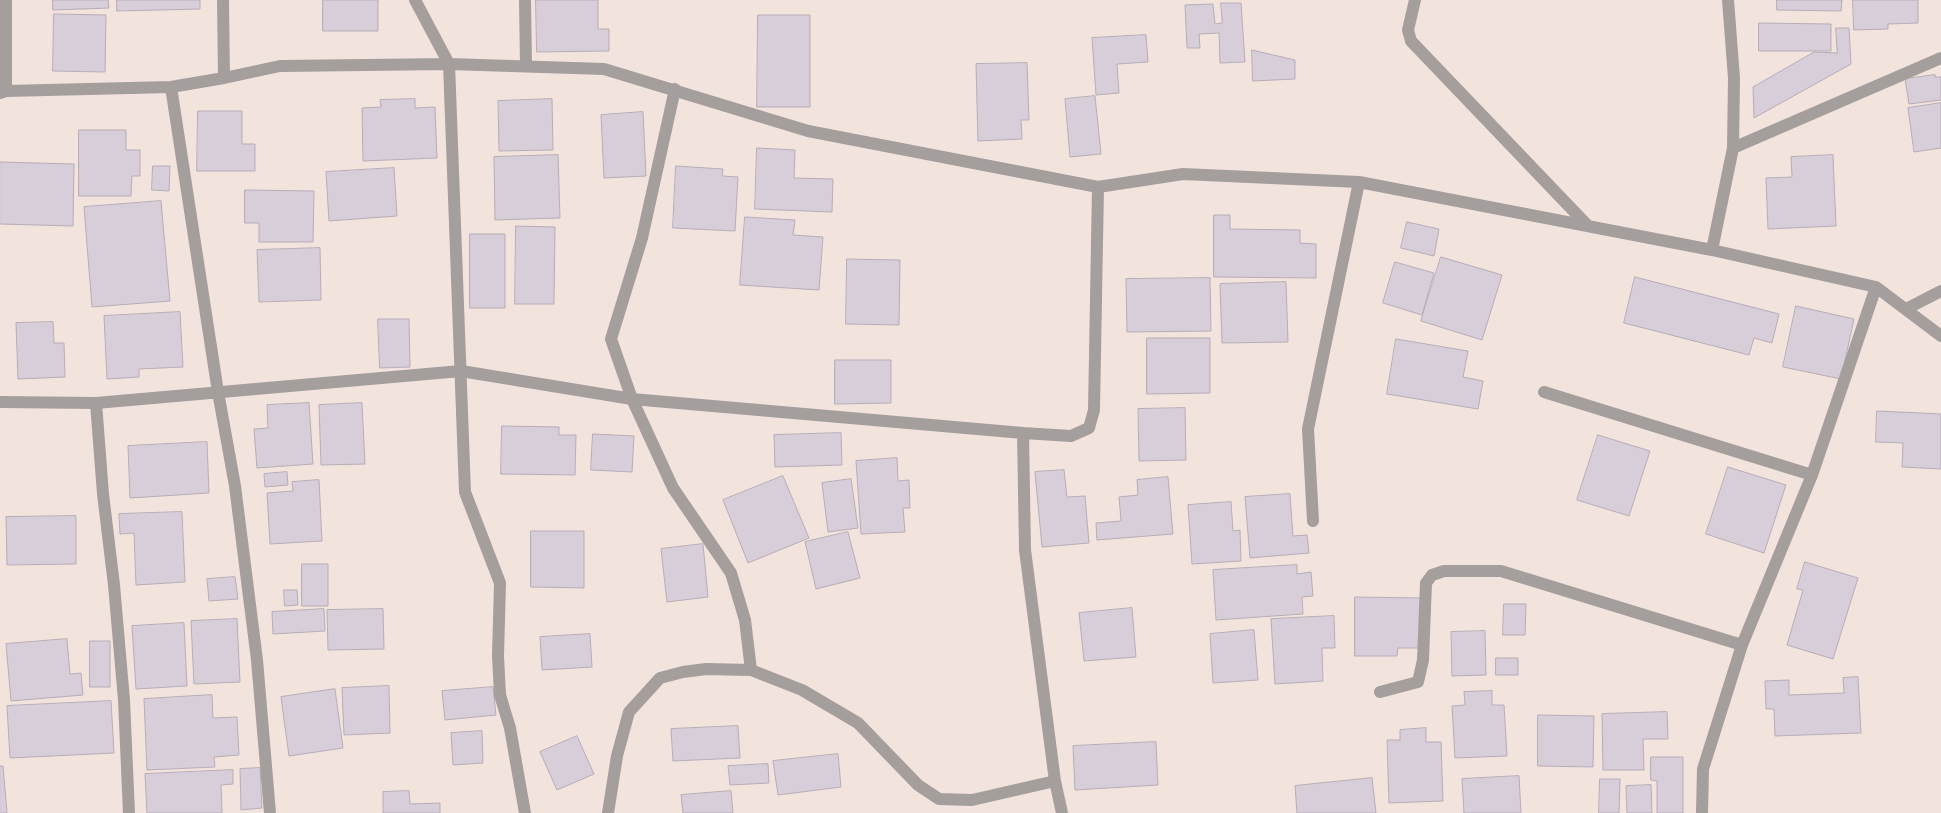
<!DOCTYPE html>
<style>
body{margin:0}
canvas{display:block;background:#f2e3dd}
</style>
<canvas width="1941" height="813"></canvas>
<script>
const c = document.querySelector('canvas').getContext('2d');
c.lineJoin = 'round';
function paint(path, color) {
  c.fillStyle = color;
  c.fill(path, 'evenodd');
}
function stroke(path, color, width, dash) {
  c.strokeStyle = color;
  c.lineWidth = width;
  c.lineCap = dash ? 'butt' : 'round';
  c.setLineDash(dash || []);
  c.stroke(path);
}
const building = new Path2D(`
 M53,0H108L109,8L53,10Z
 M117,0H200V9L117,11Z
 M323,0H378V31H323Z
 M536,0H598V29H609V51L537,52Z
 M1777,0H1842L1841,11L1777,10Z
 M1853,0H1918V23L1888,24V29L1854,30Z
 M1221,3H1241L1245,62L1220,63L1219,33L1199,34L1200,48H1187L1185,5L1213,4L1215,24L1222,23Z
 M54,14L106,15L105,72L53,71Z
 M758,15H810V107H757Z
 M1759,23L1831,24V51H1759Z
 M1836,28H1849L1851,64L1754,118L1753,87L1814,52L1837,53Z
 M1146,35L1148,62L1117,64L1119,93L1096,95L1092,38Z
 M1252,50L1295,60V79L1253,81Z
 M1027,63L1029,120H1021L1022,139L978,141L976,64Z
 M1935,75V77H1941V100L1909,104L1905,79Z
 M1095,96L1101,154L1070,157L1065,99Z
 M415,99V108L435,107L437,158L363,161L362,108L381,107L380,100Z
 M552,99L553,150L499,151L498,101Z
 M1941,103V148L1914,152L1908,108Z
 M198,111H242V144H255V171H197Z
 M643,112L646,176L604,178L601,115Z
 M79,130H126V150H140V176H132L131,196H79Z
 M757,148L795,150L794,178L833,179L832,212L755,209Z
 M558,155L560,218L495,220L494,157Z
 M1833,155L1836,226L1768,229L1766,178L1792,177L1791,157Z
 M0,162L74,164L73,226L0,224Z
 M153,166H170L169,191L152,190Z
 M676,166L723,169L722,176L738,177L735,231L673,228Z
 M394,168L397,216L329,221L326,172Z
 M245,190L314,191L313,242H259V223H245Z
 M161,201L170,301L92,307L84,207Z
 M1214,215H1230V229L1300,230V243L1316,244V278L1214,277Z
 M745,217L795,220L793,235L823,237L819,290L740,285Z
 M1407,222L1439,229L1434,256L1401,248Z
 M516,226L555,227L554,304H515Z
 M470,234H505V308H470Z
 M320,248L321,300L259,302L257,250Z
 M1441,257L1502,275L1482,340L1421,321Z
 M847,259L900,260L899,325L846,324Z
 M1395,262L1434,273L1422,315L1383,303Z
 M1635,277L1779,314L1772,343L1754,338L1749,355L1624,323Z
 M1210,278L1211,331L1127,332L1126,279Z
 M1286,282L1288,342L1222,343L1220,284Z
 M1796,306L1854,319L1841,379L1783,367Z
 M180,312L183,367L139,369V377L107,379L104,316Z
 M378,319H409L410,367L380,368Z
 M53,322L54,343H64L65,377L18,379L16,323Z
 M1147,338H1210V393L1147,394Z
 M1396,339L1468,351L1463,377L1483,381L1478,409L1387,394Z
 M835,360H891V403L835,404Z
 M309,403L313,464L257,468L254,429L268,428L267,405Z
 M362,403L365,464L321,465L319,405Z
 M1185,408L1186,460L1139,461L1138,409Z
 M1877,411L1941,414V469L1902,467L1903,443L1876,442Z
 M502,426L559,427V435H576L575,475L501,474Z
 M841,433L842,465L775,467L774,435Z
 M593,434L634,436L632,472L591,470Z
 M1598,435L1650,451L1629,516L1577,500Z
 M207,442L209,493L130,498L128,446Z
 M897,458L898,481L909,480L910,508H903L905,532L861,534L856,461Z
 M1728,467L1786,485L1764,553L1706,534Z
 M1064,470L1067,497L1085,496L1089,543L1042,547L1035,472Z
 M287,472L288,485L265,487L264,474Z
 M783,476L809,538L748,563L723,500Z
 M1168,477L1173,534L1097,540L1096,523L1121,521L1119,497L1138,495L1137,480Z
 M851,479L858,528L828,532L822,483Z
 M319,480L322,541L270,544L267,493L293,491L292,482Z
 M1290,494L1293,536L1307,535L1309,553L1250,558L1245,497Z
 M1231,502L1233,531L1240,530L1241,561L1192,564L1188,505Z
 M182,512L185,582L136,585L134,533L120,534L119,514Z
 M76,516V564L7,565L6,517Z
 M531,531H584V588L531,587Z
 M848,532L860,578L816,589L805,542Z
 M703,544L708,597L667,602L661,549Z
 M1805,562L1858,578L1833,659L1787,645L1803,590L1797,589Z
 M302,564H328V606H302Z
 M1297,565V574L1311,572L1313,596L1302,597L1303,614L1216,620L1213,570Z
 M235,577L238,599L209,601L207,579Z
 M284,590H297L298,605L285,606Z
 M1355,597L1424,598L1423,648H1398L1397,656H1355Z
 M1504,604H1526L1525,635H1503Z
 M1132,608L1136,657L1084,661L1079,613Z
 M324,609L325,631L273,634L272,612Z
 M383,609L384,649L328,650L327,610Z
 M1334,616L1335,648H1322L1323,681L1275,684L1271,619Z
 M237,619L240,682L194,684L191,621Z
 M184,623L187,686L136,689L132,626Z
 M1254,630L1258,680L1213,683L1210,634Z
 M1485,631L1486,675L1452,676L1451,632Z
 M590,634L592,667L542,670L540,637Z
 M67,639L70,674L81,673L83,695L11,701L6,644Z
 M90,641H110V687H90Z
 M1496,658H1518V675H1496Z
 M1858,677L1861,733L1775,736L1774,709H1766L1765,681L1789,680V695L1844,693L1843,678Z
 M389,686L390,733L344,735L342,688Z
 M493,687L496,715L445,720L442,691Z
 M335,689L343,748L289,756L281,697Z
 M1492,691V705H1504L1507,756L1455,758L1452,706L1465,705L1464,692Z
 M212,695L213,718L237,717L239,755L214,757L215,767L147,770L144,699Z
 M111,701L114,753L10,758L7,706Z
 M1667,712L1668,739H1643L1644,770H1603L1602,714Z
 M1538,715L1594,716L1593,767L1538,766Z
 M738,726L740,758L673,761L671,729Z
 M1426,728V742H1441L1443,801L1389,803L1387,740H1400V730Z
 M482,731L483,763L453,765L451,733Z
 M577,736L594,774L557,790L540,752Z
 M1156,742L1158,785L1075,790L1073,746Z
 M838,754L841,787L778,795L773,761Z
 M1651,757H1683V813H1657V781L1651,780Z
 M768,764L769,783L730,785L728,766Z
 M0,766H3L7,813H0Z
 M260,768L262,808L241,810L240,769Z
 M233,770V784L221,785L222,813H147L145,774Z
 M1519,776L1521,813H1464L1462,779Z
 M1372,778L1376,813H1297L1295,786Z
 M1600,779H1620L1619,813H1599Z
 M1651,785L1652,813H1627L1626,786Z
 M409,791L410,804L440,803V813H383V792Z
 M731,791L733,813H683L681,795Z`);
const minor = new Path2D(`
 M6,0V91
 M223,0L224,78
 M415,0L449,64L465,492L500,583L498,656L500,695L510,728L525,813
 M525,0L526,65
 M1415,0L1408,30L1411,41L1588,226
 M171,87L218,392L235,486L257,660L270,813
 M675,89L642,238L611,339L632,399L673,488L731,573L745,620L751,670
 M0,93L6,91L171,87L224,78L280,66L449,64L604,69L808,131L1098,187L1183,174L1359,182L1712,250L1876,287L1941,336
 M1733,148L1941,58
 M1712,250L1733,148L1734,78L1728,0
 M1906,309L1941,291
 M1544,392L1812,475
 M0,402L96,403L461,371L632,399L1023,433
 M96,403L103,494L114,585L124,700L129,813
 M1313,521L1308,429L1359,182
 M1380,692L1418,682L1423,660L1426,583L1432,575L1444,571H1501L1742,645
 M1055,781L1025,550L1023,433L1071,436L1089,428L1094,410L1098,187
 M608,813L617,756L629,712L660,678L683,672L706,669L751,670L802,690L858,723L918,785L939,799L972,800L1055,781L1062,813
 M1702,813L1703,769L1742,645L1812,475L1876,287`);
paint(building, '#d8ced9');
stroke(building, '#b6adb7', 1);
stroke(minor, '#a49e9c', 12);
</script>
